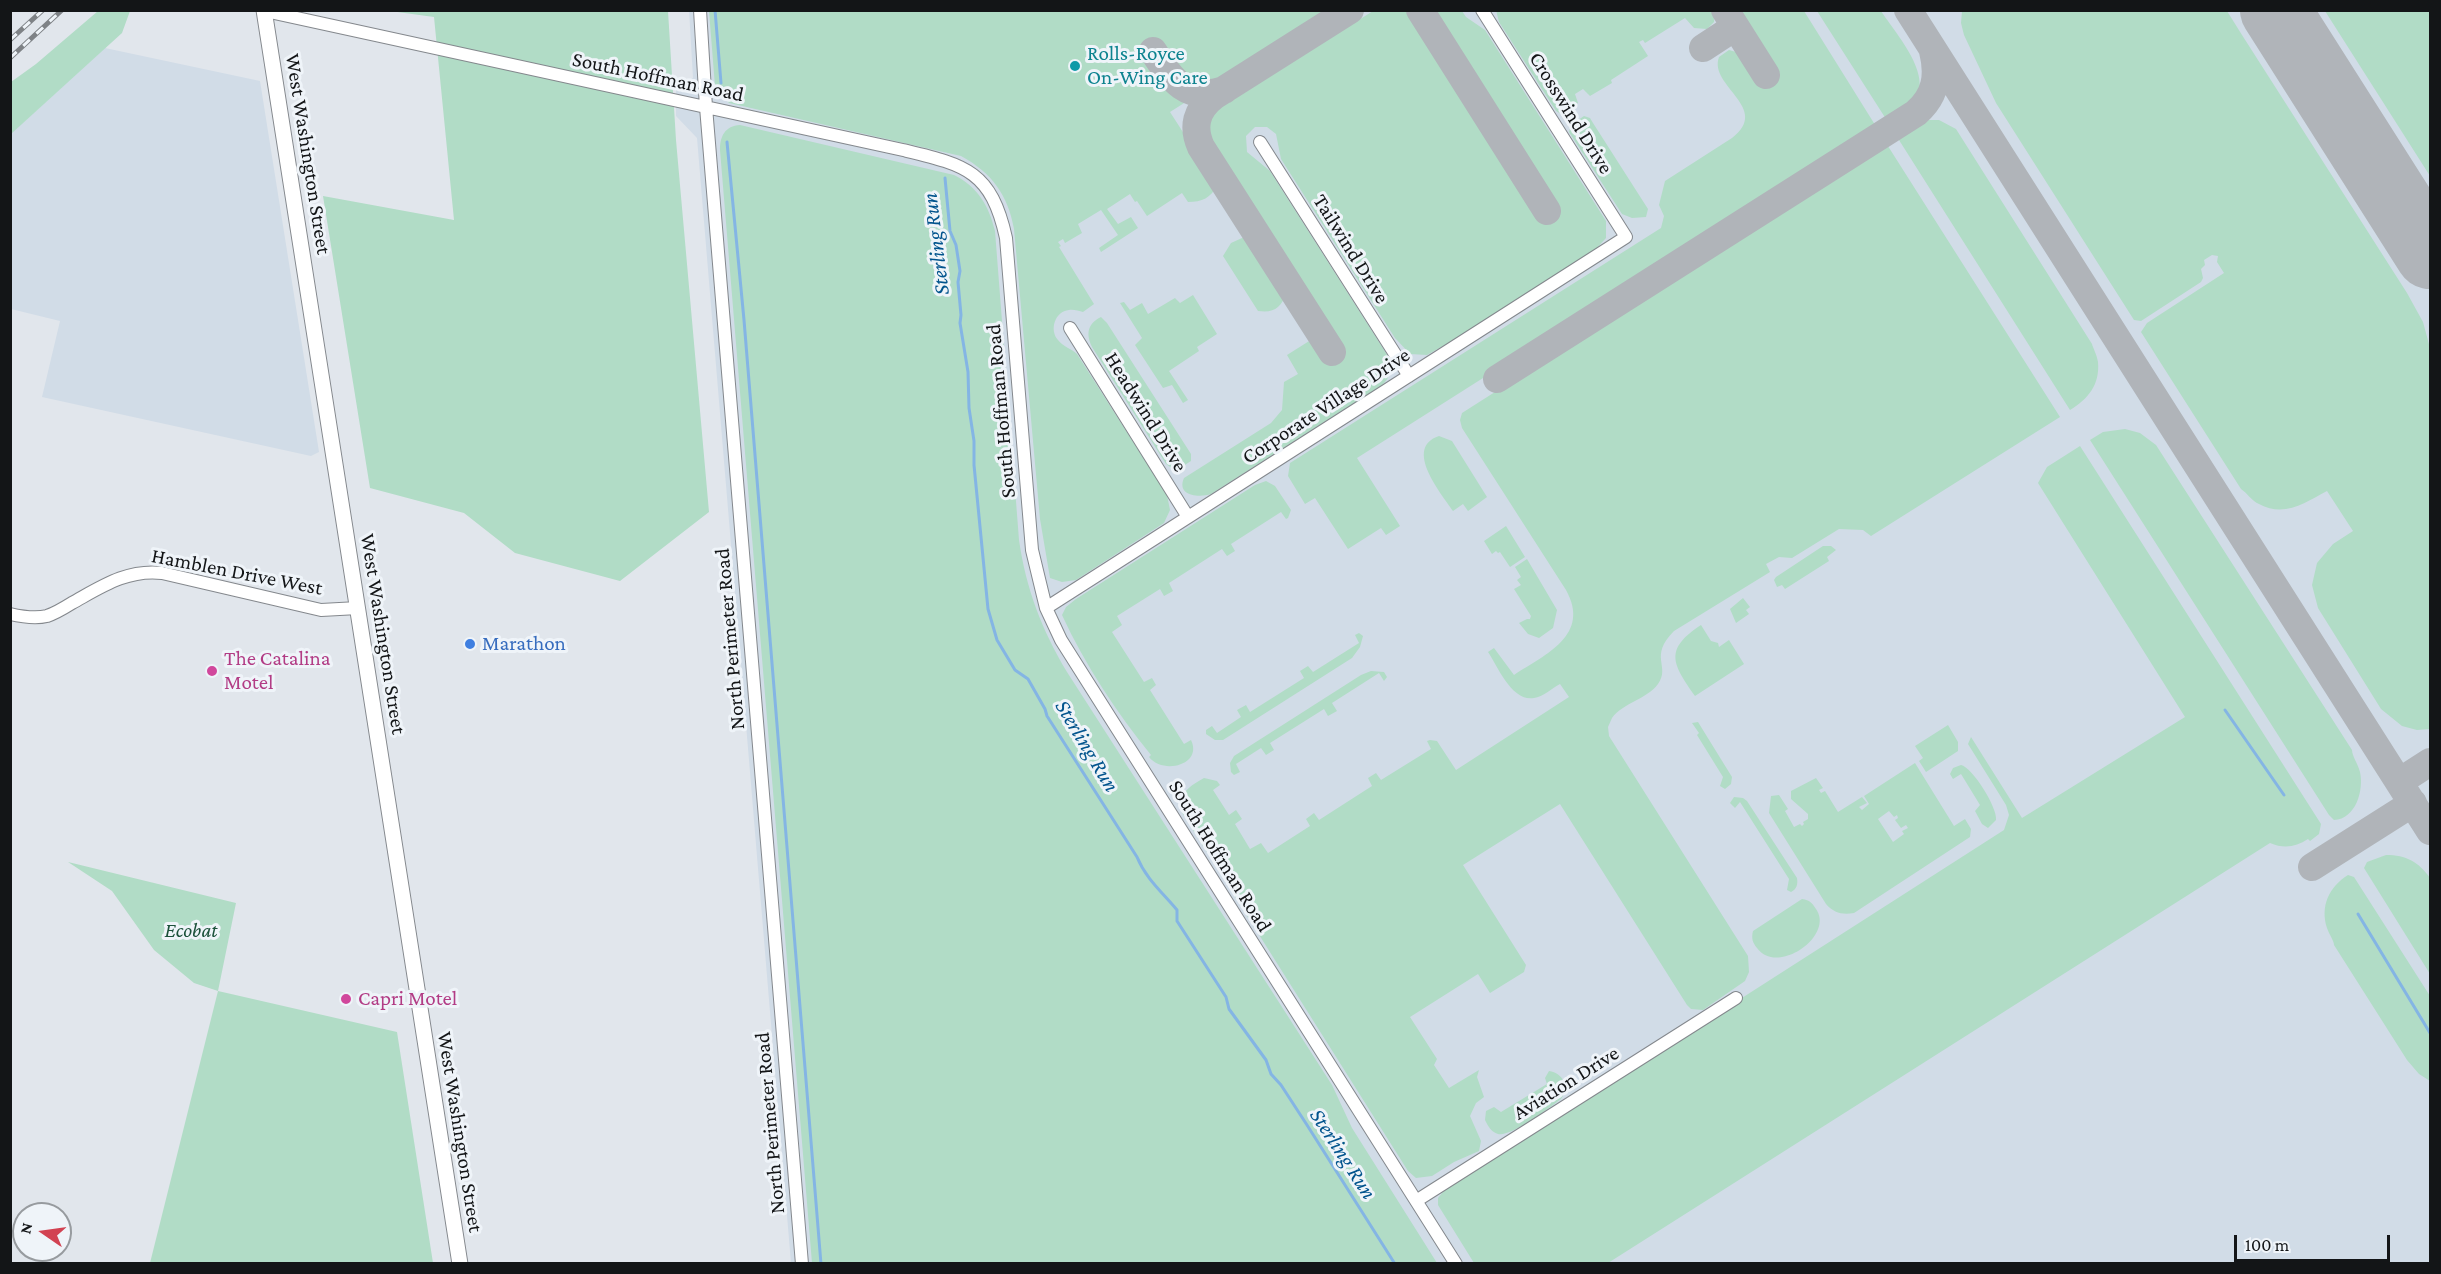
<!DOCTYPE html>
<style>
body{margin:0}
#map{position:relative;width:2441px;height:1274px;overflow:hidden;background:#e1e6ec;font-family:"Crimson Pro",serif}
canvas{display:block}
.frame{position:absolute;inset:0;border:12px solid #131517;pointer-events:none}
.north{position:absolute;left:12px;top:1202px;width:60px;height:60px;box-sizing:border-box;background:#eff4f9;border:2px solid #979b9f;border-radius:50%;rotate:283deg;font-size:16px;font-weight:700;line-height:24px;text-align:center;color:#131517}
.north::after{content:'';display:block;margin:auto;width:21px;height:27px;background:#d24252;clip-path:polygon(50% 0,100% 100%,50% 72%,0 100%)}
.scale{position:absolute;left:2234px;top:1235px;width:156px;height:27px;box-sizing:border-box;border:3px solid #131517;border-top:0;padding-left:8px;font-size:18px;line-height:21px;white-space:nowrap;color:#131517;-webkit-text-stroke:4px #eff4f9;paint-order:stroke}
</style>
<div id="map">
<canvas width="2441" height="1274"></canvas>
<div class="frame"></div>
<div class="north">N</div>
<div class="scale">100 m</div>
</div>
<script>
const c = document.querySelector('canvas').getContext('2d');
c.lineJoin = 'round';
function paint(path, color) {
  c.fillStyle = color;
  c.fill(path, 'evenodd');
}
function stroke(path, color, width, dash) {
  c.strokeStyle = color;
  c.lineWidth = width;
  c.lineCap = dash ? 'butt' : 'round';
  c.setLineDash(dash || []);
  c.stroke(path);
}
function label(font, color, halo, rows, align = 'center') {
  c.font = font + ' "Crimson Pro",serif';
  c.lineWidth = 6;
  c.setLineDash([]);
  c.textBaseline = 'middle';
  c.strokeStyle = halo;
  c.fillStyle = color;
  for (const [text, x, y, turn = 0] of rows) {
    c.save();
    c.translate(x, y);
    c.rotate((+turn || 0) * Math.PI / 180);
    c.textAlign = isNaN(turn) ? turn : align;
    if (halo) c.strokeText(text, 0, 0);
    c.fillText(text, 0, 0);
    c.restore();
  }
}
const built = new Path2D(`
 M689,10L2430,11V1263H791L697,138L676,116V88L693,78Z
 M105,48L260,81L319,452L311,456L42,397L60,321L11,309L10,134Z`);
const green = new Path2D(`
 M98,11H130L122,33L11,134V82L36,64Z
 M390,11H668L676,140L709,512L620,581L515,553L464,513L370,488L323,196L454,220L434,17Z
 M709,11H1329L1170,112L1217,185C1211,198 1202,202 1188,202L1182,193L1147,216L1137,201L1135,202L1130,194L1107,209L1118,224L1131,217L1138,228L1101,252L1099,248L1118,235L1101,210L1078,224L1082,233L1065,243L1063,239L1058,242L1061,246L1059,247L1094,304L1083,312C1079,311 1073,309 1069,310C1055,311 1049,330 1058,340C1062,346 1072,349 1077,354L1167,495L1170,510L1164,523L1076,580L1062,582L1050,578L1040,519L1014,229C1008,195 992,173 961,156L729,103L715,86Z
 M1373,11L1409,12L1425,34L1545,221L1558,212L1439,25L1432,11H1462L1466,17L1485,30L1606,221V238L1594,251L1450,342L1427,355L1410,354L1395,338L1281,159L1276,134L1267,127H1255L1246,136L1247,152L1270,171L1386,353C1393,365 1392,377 1381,386L1211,494C1199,498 1176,496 1184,478L1271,423L1282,410L1284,382L1298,374L1287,355L1314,338L1326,358L1341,349L1222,163C1216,139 1198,134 1218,109Z
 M1715,11L1714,22L1707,29L1694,28L1685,18L1645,43L1643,40L1639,42L1648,56L1611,80L1612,83L1590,96L1583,89L1575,94L1578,103L1561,114L1556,111L1499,22L1496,10Z
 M1736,11H1804L1877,128L1357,458L1400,526L1386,535L1381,528L1348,549L1315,498L1305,504L1288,476L1290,463L1661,228L1664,216L1659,205L1665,181L1732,138C1772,108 1708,86 1719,57L1729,50L1743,54L1762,82L1775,74Z
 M1817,11H1881C1896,34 1933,74 1915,101C1909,110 1898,115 1889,121L1886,119Z
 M1962,11H2227L2242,35L2407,293L2423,322L2430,348V729L2417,730L2402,726L2381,709L2318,608L2312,585L2317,563L2333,544L2353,531L2327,491C2306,502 2285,518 2259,504C2252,501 2247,493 2241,489L2141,332L2147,323L2224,273L2217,262L2218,256L2212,255L2204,260L2205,265L2201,269L2203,278L2201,282L2141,321L2134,320L1996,103L1964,35L1961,23Z
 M2325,11H2430V176Z
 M1584,116L1590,118L1593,123L1648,209L1646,217L1632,218L1622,214L1569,132L1571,125Z
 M1928,120H1939L1956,129L2092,344C2093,348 2097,355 2098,362C2100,385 2088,399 2070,410L1899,140L1898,135L1914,125Z
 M740,125L954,175C978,187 989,206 995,231L1019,540C1026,589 1042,630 1067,672L1332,1085L1352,1128L1437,1263H812L720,150C720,136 725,126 740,125Z
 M1886,143L2060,417L1871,536L1863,530L1839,529L1792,558L1779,557L1766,564L1770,572L1674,631C1648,657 1671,666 1658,684C1647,699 1623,703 1612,718L1608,727L1609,736L1748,956L1749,972L1745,981L1703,1010L1691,1009L1687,1005L1560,804L1463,865L1526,965L1524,972L1490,993L1478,974L1410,1017L1437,1059L1434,1065L1449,1088L1479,1070L1477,1077L1484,1097L1476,1103L1470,1116L1481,1141L1479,1151L1454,1162L1432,1176L1416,1178L1408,1171L1181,811C1178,793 1190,786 1204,778L1217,781L1220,785L1213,790L1229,815L1236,810L1242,819L1235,824L1250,849L1261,843L1268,853L1310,826L1306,819L1314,813L1319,820L1372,786L1368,778L1376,773L1381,780L1431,749L1427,741L1430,740L1437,741L1456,770L1569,697L1560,684C1552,688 1543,697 1534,698C1512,702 1498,667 1488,652L1494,648L1514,675C1546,654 1591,635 1566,590L1462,428L1460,420L1462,413Z
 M1242,238H1252L1287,293C1280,308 1275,313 1258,311L1223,256L1231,243Z
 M1193,295L1217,334L1197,347L1199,351L1169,371L1188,400L1183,403L1172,385L1163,388L1135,345L1142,338L1120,303L1124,302L1130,310L1142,303L1148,314L1175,298L1180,303Z
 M1101,317L1107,323L1191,454V461L1180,468L1173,469L1166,464L1092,347C1086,334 1087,324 1101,317Z
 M2125,429L2140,433L2156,445L2352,750C2352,756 2358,764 2360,772C2364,790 2356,819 2334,820L2329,815L2090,440L2103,432Z
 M1439,436L1452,441L1487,497L1468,511L1463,504L1453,511C1441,493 1403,448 1439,436Z
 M2080,446L2321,824L2319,834L2310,841L2308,839C2296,847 2284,849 2270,843L1608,1263H1474L1438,1205V1198L1447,1187L2004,830L2009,815L2006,805L1968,744L1971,737L2022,818L2185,717L2038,483L2047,467Z
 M1266,481L1275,486L1291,510L1288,518L1286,519L1281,512L1231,544L1235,551L1227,556L1222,549L1169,583L1173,591L1164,596L1160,589L1117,616L1122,625L1112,632L1144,682L1152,678L1156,685L1150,690L1184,744L1191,740C1203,765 1163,775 1149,757L1151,755C1117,713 1085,665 1062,615L1066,607L1076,599L1255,485Z
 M1506,526L1525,557L1510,567L1500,552L1498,553L1496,551L1492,554L1484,541Z
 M1823,546H1831L1836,550L1827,557L1829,561L1785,589L1782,585L1777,587L1774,580L1776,577Z
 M1527,559L1557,610L1553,628L1539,638L1528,634L1519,623L1527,619H1530L1531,616L1514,589L1521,585L1517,580L1521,577L1515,567Z
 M1743,598L1750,607L1746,610L1749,614L1736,623L1730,609Z
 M1701,625L1711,641L1718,643L1719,647L1729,640L1744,664L1695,696C1673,664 1663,650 1701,625Z
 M1359,633L1363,636L1360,647L1352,658L1223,740H1215L1206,734V730L1212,726L1217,733L1241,717L1237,710L1246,705L1250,712L1304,678L1300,671L1308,666L1313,672L1359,643L1355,635Z
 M1371,671L1384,672L1387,677L1384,681L1379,673L1332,703L1337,711L1328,716L1324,709L1270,743L1274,750L1266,755L1261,748L1236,764L1240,772L1234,775L1231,772L1230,763L1234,756L1361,675Z
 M1698,722L1732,777L1731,784L1725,789L1720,786L1723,777L1697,735L1699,733L1692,723Z
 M1948,725L1958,742V751L1926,772L1919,761L1923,758L1915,746Z
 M1915,763L1954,826L1965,819L1971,829L1970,837L1854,913C1842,915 1834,913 1826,904L1769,813L1771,796L1779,795L1788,809L1785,811L1794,827L1800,824L1802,826L1804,824L1803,822L1808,819V814L1791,799V791L1816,778L1823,788L1819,790L1821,793L1825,791L1838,812L1862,797L1867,803L1859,807L1862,810L1869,804L1864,796ZM1889,811L1894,817L1897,815L1898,818L1895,820L1901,828L1906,825L1908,828L1902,831L1904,834L1893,842L1878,819Z
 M1961,765C1972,767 1998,808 1996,820L1988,828L1982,824L1975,811L1980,805L1961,774L1953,779L1950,774L1953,768Z
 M1734,797L1743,798L1747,801L1797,878C1798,884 1797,889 1791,892L1787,890L1789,879L1740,802L1735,808L1730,803Z
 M2386,855C2406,855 2419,862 2430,878V974L2364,868L2367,862Z
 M68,862L236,903L218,991L397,1032L433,1263H150L218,991L194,983L154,950L112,891Z
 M2348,875L2354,877L2430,996V1081L2419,1074L2407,1060L2334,945C2334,941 2329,934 2327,928C2320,906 2329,887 2348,875Z
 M1802,899C1810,900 1812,903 1816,909C1835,936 1777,976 1757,948C1753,943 1751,939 1753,931Z
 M1549,1071C1563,1073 1570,1087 1561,1099C1549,1108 1511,1137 1498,1134C1491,1132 1488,1126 1485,1120L1486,1111L1494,1107L1501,1112L1547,1084L1545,1078Z`);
const stream = new Path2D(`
 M715,10L721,83
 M727,142L744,320L821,1264
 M945,178L950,231L956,245L960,271L958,282L961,315L960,323L968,372L969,408L974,441V465L988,609L997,640L1015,670L1028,679L1045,709L1047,716L1137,857C1146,879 1163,893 1177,910V921L1226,997L1229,1009L1266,1060L1271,1074L1281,1085L1307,1125L1395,1264
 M2225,710L2284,795
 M2358,914L2430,1033`);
const taxiway = new Path2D(`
 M1420,10L1547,211
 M1725,10L1766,75
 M1908,10L2430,831
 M1703,48L1735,27
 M1153,51C1172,80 1186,102 1224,90
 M1332,352L1201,147C1192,127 1196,110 1214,96L1350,10
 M1497,379L1916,113C1936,96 1939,75 1933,51
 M2399,782L2430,762
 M2312,867L2413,803`);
const runway = new Path2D(`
 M2275,10L2430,254`);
const minor = new Path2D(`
 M700,10L706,107L802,1264
 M265,11L903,150C965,165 991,170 1006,238L1032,550L1046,608L1061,640L1456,1264
 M1260,142L1409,376
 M1070,328L1188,517
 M1046,608L1626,237L1482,10
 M10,614C23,617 35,619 47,616C56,613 64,608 72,603C101,587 127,569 162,573L321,610L358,608
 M1416,1201L1736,998`);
const major = new Path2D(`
 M264,10L460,1264`);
const rail = new Path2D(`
 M10,40L43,10
 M10,58L62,10`);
const markers = [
 [1075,66,6,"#0f9aa8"],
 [470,644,6,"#3f7fe0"],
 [212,671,6,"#d1479c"],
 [346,999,6,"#d1479c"]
];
const cultureNames = [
 ["Rolls-Royce",1087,54],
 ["On-Wing Care",1087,78]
];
const streetNames = [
 ["South Hoffman Road",658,77,12],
 ["Crosswind Drive",1571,113,58],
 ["West Washington Street",308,154,81],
 ["Tailwind Drive",1351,249,58],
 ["Corporate Village Drive",1326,406,-33],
 ["South Hoffman Road",1001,411,-95],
 ["Headwind Drive",1146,412,58],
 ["Hamblen Drive West",237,572,11],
 ["West Washington Street",383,634,81],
 ["North Perimeter Road",730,639,-95],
 ["South Hoffman Road",1220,856,58],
 ["Aviation Drive",1566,1083,-32],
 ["North Perimeter Road",770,1123,-95],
 ["West Washington Street",460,1132,81]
];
const shopNames = [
 ["Marathon",482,644]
];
const hotelNames = [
 ["The Catalina",224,659],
 ["Motel",224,683],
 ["Capri Motel",358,999]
];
const parkNames = [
 ["Ecobat",191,931]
];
const waterNames = [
 ["Sterling Run",936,244,-97],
 ["Sterling Run",1087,746,59],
 ["Sterling Run",1343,1154,57]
];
paint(built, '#d1dce7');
paint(green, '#b1dcc6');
stroke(stream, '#84b5e4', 3);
stroke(taxiway, '#b0b4b9', 28);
stroke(runway, '#b0b4b9', 70);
stroke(minor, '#84888d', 14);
stroke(major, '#84888d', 17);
stroke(minor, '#fff', 12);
stroke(major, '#fff', 15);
stroke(rail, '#7e8286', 5);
stroke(rail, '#eff4f9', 3, [9]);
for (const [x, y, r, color] of markers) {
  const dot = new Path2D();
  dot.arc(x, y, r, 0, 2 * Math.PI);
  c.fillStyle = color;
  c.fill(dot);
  stroke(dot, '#eff4f9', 2);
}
label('21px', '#0d838f', '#eff4f9', cultureNames, 'left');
label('21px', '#131517', '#eff4f9', streetNames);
label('21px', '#366cbe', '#eff4f9', shopNames, 'left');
label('21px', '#b23c85', '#eff4f9', hotelNames, 'left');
label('italic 21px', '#1b513a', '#eff4f9', parkNames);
label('italic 22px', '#02548d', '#eff4f9', waterNames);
</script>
